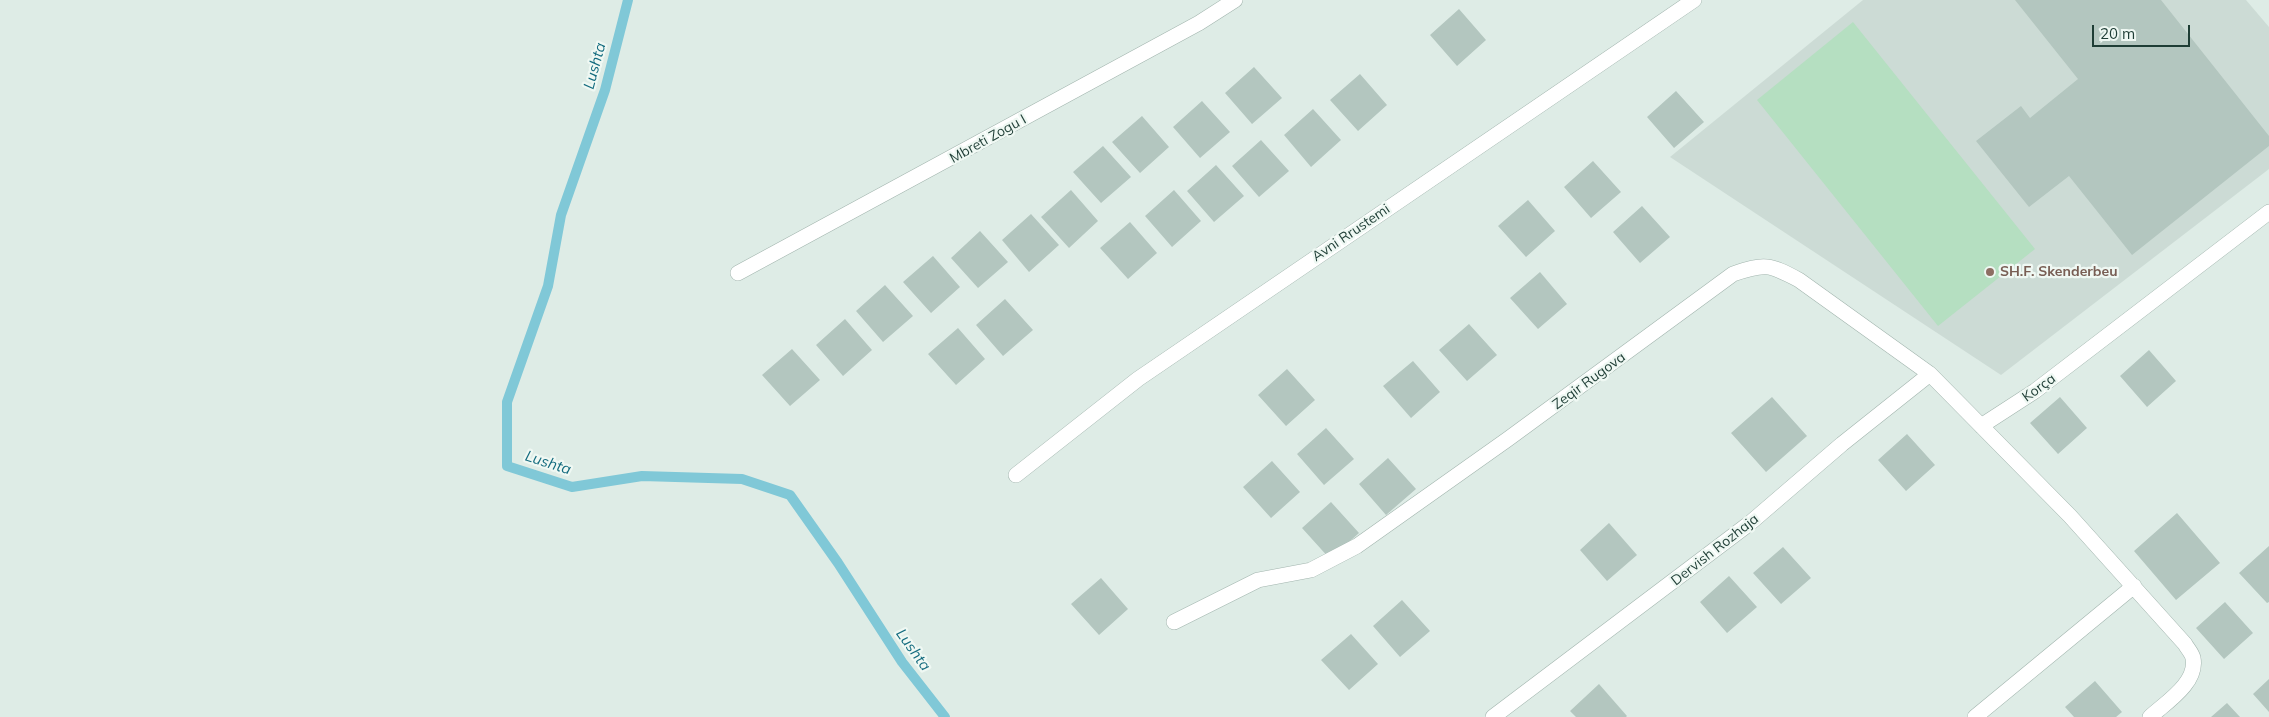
<!DOCTYPE html>
<meta charset="utf-8">
<style>
body{margin:0}
#map{position:relative;width:2269px;height:717px;overflow:hidden;background:#deece6;font-family:Mulish,sans-serif}
canvas{display:block}
.scale{position:absolute;left:2092px;top:25px;width:98px;height:22px;box-sizing:border-box;border:2px solid #1e3d35;border-top:0;padding-left:6px;font-size:15px;line-height:18px;white-space:nowrap;color:#1e3d35;-webkit-text-stroke:4px #eff8f3;paint-order:stroke}
</style>
<div id="map">
<canvas width="2269" height="717"></canvas>
<div class="scale">20 m</div>
</div>
<script>
const c = document.querySelector('canvas').getContext('2d');
c.lineJoin = 'round';
function paint(path, color) {
  c.fillStyle = color;
  c.fill(path, 'evenodd');
}
function stroke(path, color, width, dash) {
  c.strokeStyle = color;
  c.lineWidth = width;
  c.lineCap = dash ? 'butt' : 'round';
  c.setLineDash(dash || []);
  c.stroke(path);
}
function label(font, color, halo, rows, align = 'center') {
  c.font = font + ' Mulish,sans-serif';
  c.lineWidth = 4.5;
  c.setLineDash([]);
  c.textBaseline = 'middle';
  c.strokeStyle = halo;
  c.fillStyle = color;
  for (const [text, x, y, turn = 0] of rows) {
    c.save();
    c.translate(x, y);
    c.rotate((+turn || 0) * Math.PI / 180);
    c.textAlign = isNaN(turn) ? turn : align;
    if (halo) c.strokeText(text, 0, 0);
    c.fillText(text, 0, 0);
    c.restore();
  }
}
const built = new Path2D(`
 M1863,0H2246L2269,27V169L2001,375L1670,157Z`);
const green = new Path2D(`
 M1853,22L2035,249L1938,326L1757,100Z`);
const stream = new Path2D(`
 M628,0L605,90L561,215L548,286L507,402V466L572,487L642,476L742,479L790,495L838,563L902,662L945,717`);
const building = new Path2D(`
 M2015,0H2161L2269,136V146L2132,255L2069,176L2029,207L1976,141L2021,106L2030,118L2078,79Z
 M1459,9L1486,40L1457,66L1430,35Z
 M1254,67L1282,98L1252,124L1225,93Z
 M1360,74L1387,105L1358,131L1330,100Z
 M1676,91L1704,122L1674,148L1647,117Z
 M1202,101L1230,132L1200,158L1173,127Z
 M1313,109L1341,140L1311,167L1284,135Z
 M1142,116L1169,147L1140,173L1112,142Z
 M1261,140L1289,171L1259,197L1232,166Z
 M1103,146L1131,177L1101,203L1073,172Z
 M1593,161L1621,192L1591,218L1564,187Z
 M1216,165L1244,196L1214,222L1187,191Z
 M1071,190L1098,221L1069,248L1041,217Z
 M1174,190L1201,221L1172,247L1145,216Z
 M1528,200L1555,231L1526,257L1498,226Z
 M1642,206L1670,237L1640,263L1613,232Z
 M1031,214L1059,245L1029,272L1002,240Z
 M1130,222L1157,253L1128,279L1100,248Z
 M980,231L1008,262L978,288L951,258Z
 M933,256L960,287L931,313L903,282Z
 M1540,272L1567,304L1538,329L1510,298Z
 M885,285L913,316L883,342L856,311Z
 M1005,299L1033,330L1003,356L976,325Z
 M845,319L872,350L843,376L816,345Z
 M1469,324L1497,355L1467,381L1439,350Z
 M958,328L985,359L956,385L928,354Z
 M792,349L820,380L790,406L762,375Z
 M2149,350L2176,381L2147,407L2120,376Z
 M1413,361L1440,392L1411,418L1383,386Z
 M1287,369L1315,400L1286,426L1258,395Z
 M1772,397L1807,436L1766,472L1731,433Z
 M2060,397L2087,428L2058,454L2030,423Z
 M1326,428L1354,459L1324,485L1297,454Z
 M1907,434L1935,465L1906,491L1878,460Z
 M1388,458L1416,489L1386,515L1359,484Z
 M1272,461L1300,492L1271,518L1243,487Z
 M1331,502L1359,533L1330,559L1302,528Z
 M2177,513L2220,563L2176,600L2134,551Z
 M1609,523L1637,555L1607,581L1580,550Z
 M2269,546V602L2267,603L2239,573Z
 M1783,547L1811,578L1781,604L1753,573Z
 M1729,576L1757,607L1727,633L1700,602Z
 M1101,578L1128,609L1099,635L1071,604Z
 M1402,600L1430,631L1400,657L1373,626Z
 M2225,602L2253,633L2224,659L2196,628Z
 M1351,634L1378,664L1349,690L1321,660Z
 M2269,679V712L2253,694Z
 M2095,681L2122,712L2116,717H2074L2065,707Z
 M1599,684L1627,716L1626,717H1576L1570,711Z
 M2227,703L2240,717H2211Z`);
const street = new Path2D(`
 M738,273L1199,23L1235,0
 M1981,426L2035,391L2269,212
 M1016,475L1138,379L1694,0
 M1174,622L1258,580L1311,570L1357,546L1508,439L1733,274C1765,263 1769,264 1799,280L1930,374L2070,516L2185,644C2187,648 2192,653 2193,658C2198,683 2165,703 2150,717
 M1493,717L1750,523L1842,444L1930,374
 M1975,717L2134,586`);
const markers = [
 [1990,272,5,"#8d6e63"]
];
const streetNames = [
 ["Mbreti Zogu I",988,139,-29],
 ["Avni Rrustemi",1351,233,-34],
 ["Zeqir Rugova",1589,381,-36],
 ["Korça",2039,388,-36],
 ["Dervish Rozhaja",1715,550,-38]
];
const educationNames = [
 ["SH.F. Skenderbeu",2000,272]
];
const waterNames = [
 ["Lushta",595,66,-75],
 ["Lushta",548,463,18],
 ["Lushta",913,650,54]
];
paint(built, '#ccdbd5');
paint(green, '#b5dfc1');
stroke(stream, '#80c8d7', 10);
paint(building, '#b3c6bf');
stroke(street, '#a1b4ad', 16);
stroke(street, '#fff', 15);
for (const [x, y, r, color] of markers) {
  const dot = new Path2D();
  dot.arc(x, y, r, 0, 2 * Math.PI);
  c.fillStyle = color;
  c.fill(dot);
  stroke(dot, '#eff8f3', 2);
}
label('14px', '#1e3d35', '#eff8f3', streetNames);
label('bold 14px', '#785e54', '#eff8f3', educationNames, 'left');
label('italic 15px', '#136b7e', '#eff8f3', waterNames);
</script>
